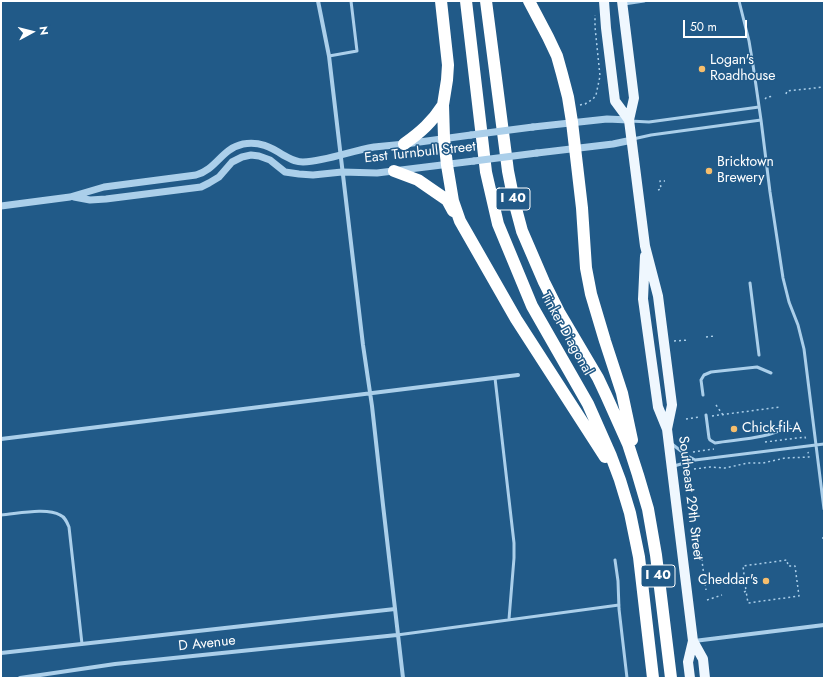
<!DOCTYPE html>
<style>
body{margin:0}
#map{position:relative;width:825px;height:679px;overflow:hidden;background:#215a88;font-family:Jost,sans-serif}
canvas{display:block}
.frame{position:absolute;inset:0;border:2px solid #fff;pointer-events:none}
.north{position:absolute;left:12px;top:12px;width:40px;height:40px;-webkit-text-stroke:3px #215a88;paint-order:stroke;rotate:83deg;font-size:11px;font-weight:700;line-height:16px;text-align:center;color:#fff}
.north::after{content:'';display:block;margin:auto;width:14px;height:18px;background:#fff;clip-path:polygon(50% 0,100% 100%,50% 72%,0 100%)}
.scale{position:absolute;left:683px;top:20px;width:64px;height:18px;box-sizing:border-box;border:2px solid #fff;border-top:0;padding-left:5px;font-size:12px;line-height:14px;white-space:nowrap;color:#fff;-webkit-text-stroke:3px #215a88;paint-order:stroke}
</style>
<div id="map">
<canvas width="825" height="679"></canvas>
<div class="frame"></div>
<div class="north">N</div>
<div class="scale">50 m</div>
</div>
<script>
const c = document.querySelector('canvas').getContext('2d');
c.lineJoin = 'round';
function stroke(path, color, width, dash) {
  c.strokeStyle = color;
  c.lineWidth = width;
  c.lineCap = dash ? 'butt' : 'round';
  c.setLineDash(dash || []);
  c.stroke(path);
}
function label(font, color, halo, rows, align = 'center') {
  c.font = font + ' Jost,sans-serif';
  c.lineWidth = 3;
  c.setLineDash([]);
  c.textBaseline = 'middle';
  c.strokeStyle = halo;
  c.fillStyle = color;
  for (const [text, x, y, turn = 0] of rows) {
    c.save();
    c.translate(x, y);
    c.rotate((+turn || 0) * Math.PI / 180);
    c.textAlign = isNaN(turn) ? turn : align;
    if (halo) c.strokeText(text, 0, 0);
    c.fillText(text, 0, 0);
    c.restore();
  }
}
const path = new Path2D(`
 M786,94L787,91L824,87
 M765,99L767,97L774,96
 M580,105L585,104L593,99L596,95L600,76L595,27V15
 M658,190L661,189L660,181H665
 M706,337L714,336
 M674,341L688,340
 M716,405L723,415
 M712,416L780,407
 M686,419L700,417
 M765,442L805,437L806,440
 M693,452L714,449
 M694,469L710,467L725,468L748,463H763L785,458L809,457L808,452
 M822,538H824
 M701,554L706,590
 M744,592L746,591L748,603L799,596L795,566H788L787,560L743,566L746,591
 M707,600L722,595`);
const service = new Path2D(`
 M739,1L749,41L753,65L761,120L770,192L783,278L789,302L798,325L804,349L824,509
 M624,4L644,1
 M329,56L357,51L351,1
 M630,121L649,122L759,107
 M633,139L651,135L761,120
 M750,283L759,355
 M495,378L514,543V558L509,619
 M703,395L701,380L704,375L711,372L757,367L771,373
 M706,415L709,438L710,440L715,443C739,439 768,439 789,426
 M672,444L686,455L695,460
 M674,466L695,460L824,444
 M1,515C16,514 47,507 60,515C65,517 67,522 69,527L82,644
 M615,560L618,581L619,609L627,678
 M397,635L619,605`);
const minor = new Path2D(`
 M318,1L329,56L363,345L372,406L383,505L403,678
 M1,439L518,375
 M694,641L824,625
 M1,653L395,609
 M20,678L115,664L397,635`);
const tertiary = new Path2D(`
 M533,127L607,119L629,120
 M537,153L613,144L632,140
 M74,197L90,200L106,199L201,187L209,183L219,177L232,162L242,157L251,155L259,156L270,160L285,172L299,174L313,175L342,172L377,173L474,161
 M1,206L70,197L104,187L196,175C217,169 221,149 243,144C259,141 271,147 283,155C291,159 294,162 303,162C328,161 350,151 374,147C384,146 394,145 405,144C427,141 449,138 471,135`);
const primary = new Path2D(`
 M604,1L606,28L615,101L629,120
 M622,1L634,98L629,120L645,246L658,296L672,405L667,429L693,641L703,659L705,678
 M645,256L643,299L658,407L667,429
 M690,678L688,662L693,641`);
const motorway = new Path2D(`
 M441,1L448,65L447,80L443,105L444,138L447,165L453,201L460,221L516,319L605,457
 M466,1L486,172L498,224L532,306L588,404L611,456L620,480L630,513L639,557L653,678
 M486,1L508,171L514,201L522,231L544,282L559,312L598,378L606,395L628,444L638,475L648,509L656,555L671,678
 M529,1L548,37L557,56L562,74L568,97L572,122L582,208L586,268L591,294L605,341L622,393L632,440
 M404,144C421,132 432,122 443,105
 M394,171L418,180L431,189L447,200L453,211`);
const tertiaryBridge = new Path2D(`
 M471,135L533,127
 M474,161L537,153`);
const markers = [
 [702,69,4,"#f7be6c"],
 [709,171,4,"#f7be6c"],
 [734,429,4,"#f7be6c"],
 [766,581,4,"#f7be6c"]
];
const shields = [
 [513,199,34],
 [658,576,34]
];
const shieldNames = [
 ["I 40",513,199],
 ["I 40",658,576]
];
const poiNames = [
 ["Logan's",710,61],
 ["Roadhouse",710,77],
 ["Bricktown",717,163],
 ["Brewery",717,179],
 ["Chick-fil-A",742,429],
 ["Cheddar's",758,581,"right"]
];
const streetNames = [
 ["East Turnbull Street",420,153,-6],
 ["Tinker Diagonal",566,334,61],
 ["Southeast 29th Street",690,498,83],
 ["D Avenue",207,644,-6]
];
stroke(path, '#abcfea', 1.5, [2, 3]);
stroke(service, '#abcfea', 3);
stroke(minor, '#abcfea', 4);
stroke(tertiary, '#abcfea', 7);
stroke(primary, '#eff7fe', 10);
stroke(motorway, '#fff', 12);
stroke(tertiaryBridge, '#abcfea', 7);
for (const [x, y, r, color] of markers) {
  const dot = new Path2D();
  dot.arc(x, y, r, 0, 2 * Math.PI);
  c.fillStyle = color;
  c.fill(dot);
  stroke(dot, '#215a88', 1.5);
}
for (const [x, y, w] of shields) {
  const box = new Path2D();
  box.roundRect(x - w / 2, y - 11, w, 22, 3);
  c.fillStyle = '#215a88';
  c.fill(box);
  stroke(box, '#fff', 1);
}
label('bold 13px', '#fff', null, shieldNames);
label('14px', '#fff', '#215a88', poiNames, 'left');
label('14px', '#fff', '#215a88', streetNames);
</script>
